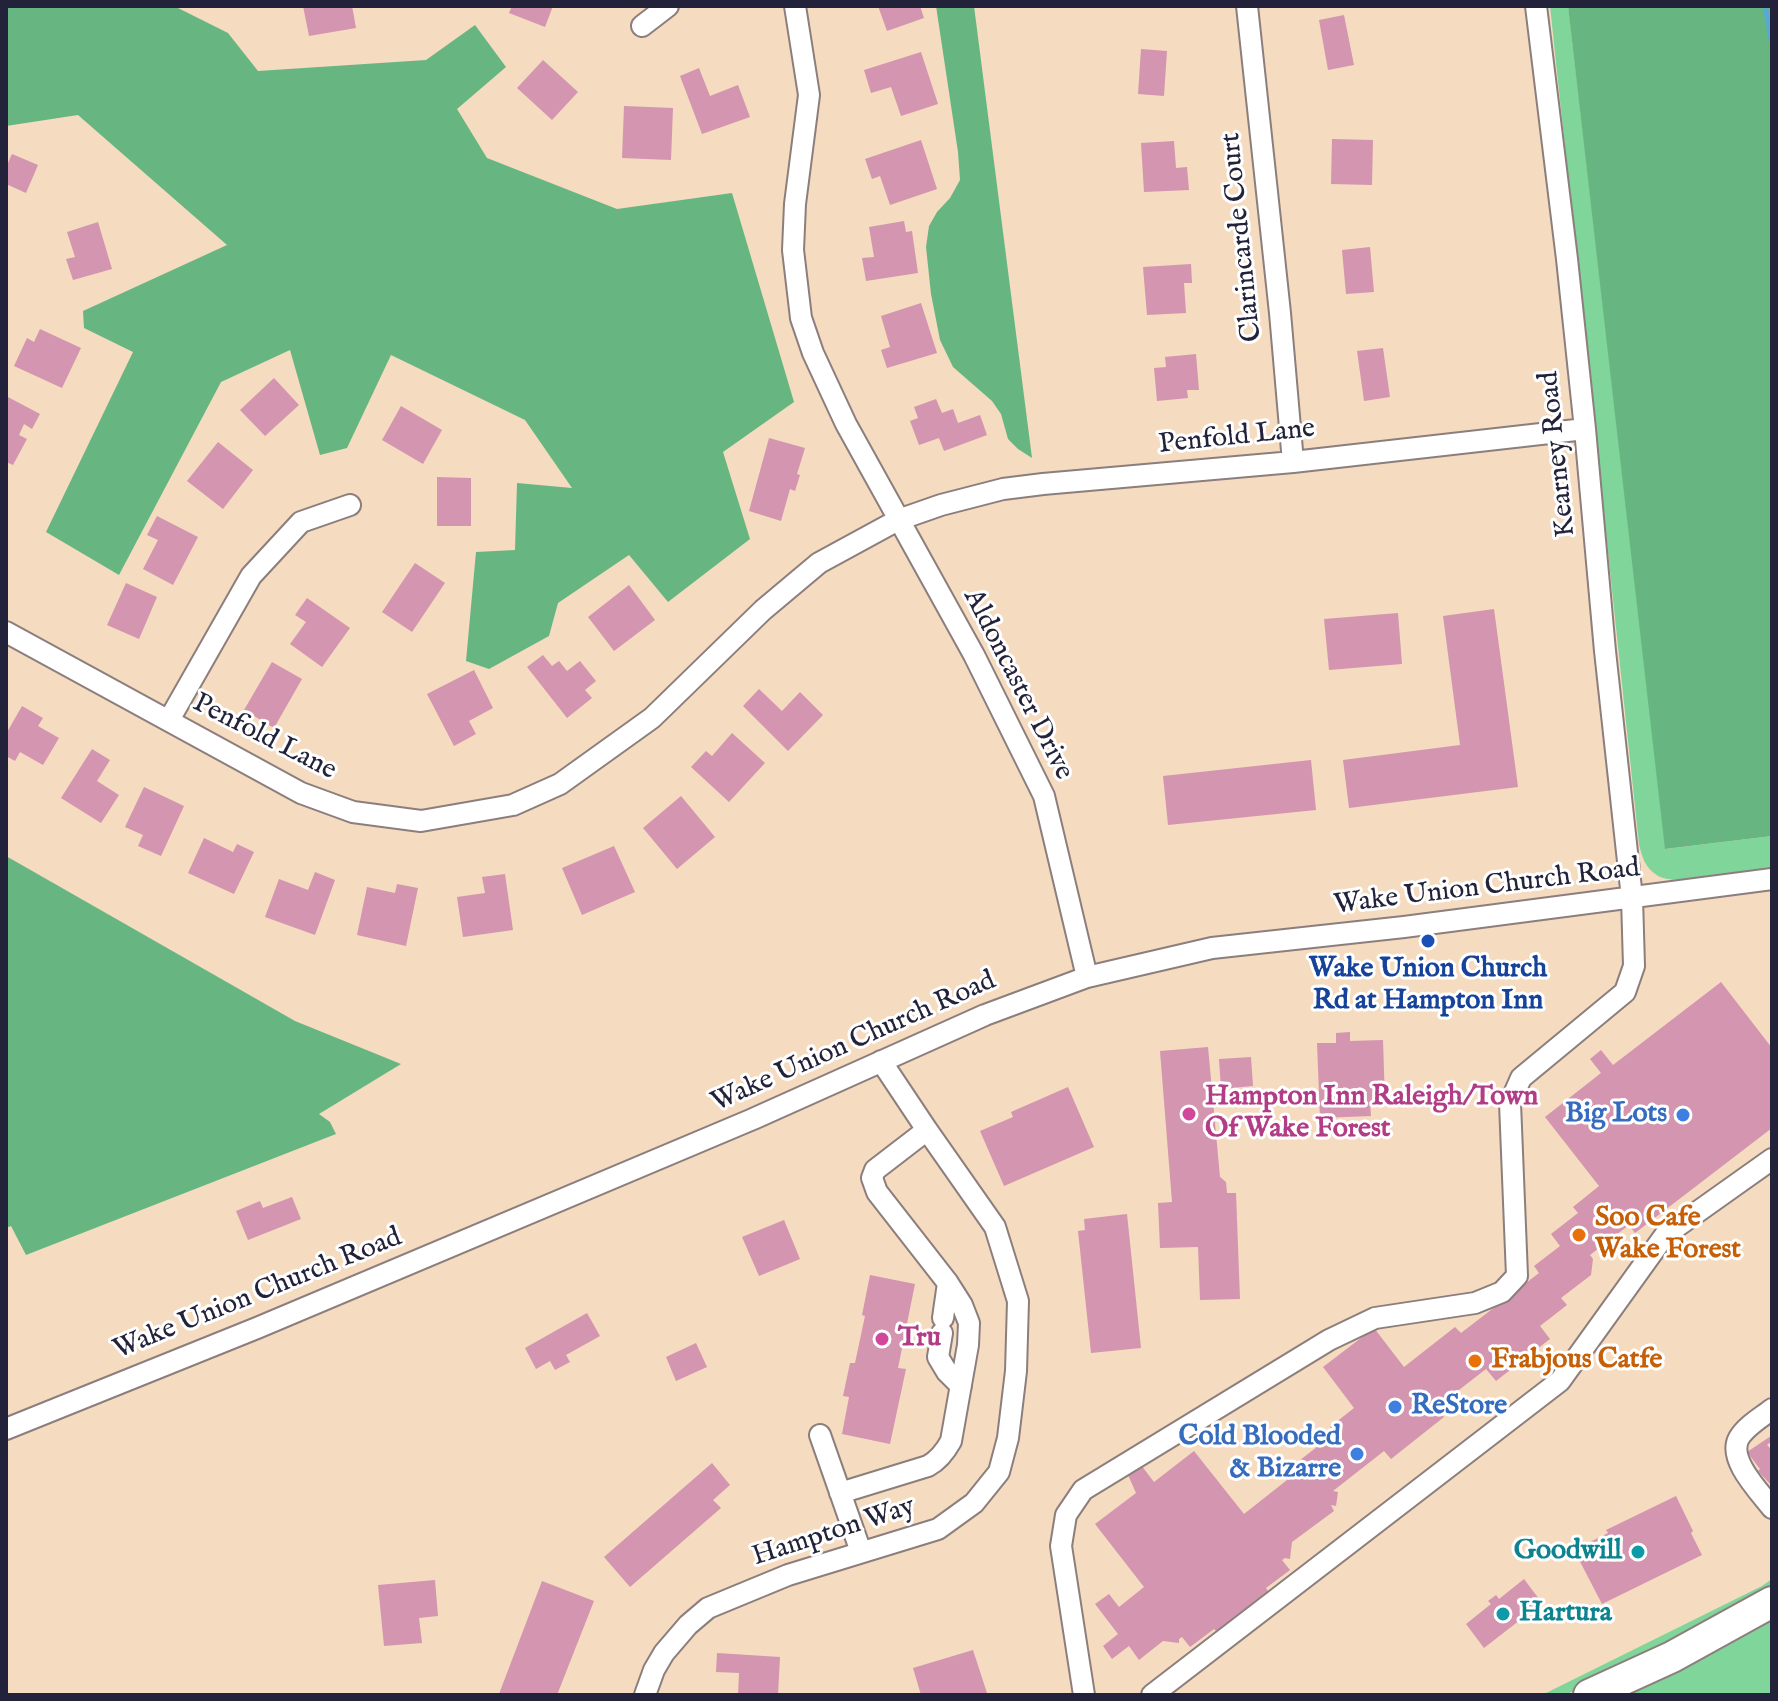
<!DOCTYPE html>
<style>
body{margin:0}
#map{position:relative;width:1778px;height:1701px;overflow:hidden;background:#f5dbbf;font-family:"IM FELL English",serif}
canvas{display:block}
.frame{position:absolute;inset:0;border:8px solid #22223b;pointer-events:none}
</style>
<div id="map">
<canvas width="1778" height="1701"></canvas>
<div class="frame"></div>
</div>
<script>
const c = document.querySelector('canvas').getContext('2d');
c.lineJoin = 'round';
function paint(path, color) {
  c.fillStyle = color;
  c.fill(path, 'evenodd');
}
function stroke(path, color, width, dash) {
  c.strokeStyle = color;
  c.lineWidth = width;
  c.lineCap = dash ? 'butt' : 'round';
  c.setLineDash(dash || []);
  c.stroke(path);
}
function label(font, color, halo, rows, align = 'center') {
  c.font = font + ' "IM FELL English",serif';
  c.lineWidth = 6;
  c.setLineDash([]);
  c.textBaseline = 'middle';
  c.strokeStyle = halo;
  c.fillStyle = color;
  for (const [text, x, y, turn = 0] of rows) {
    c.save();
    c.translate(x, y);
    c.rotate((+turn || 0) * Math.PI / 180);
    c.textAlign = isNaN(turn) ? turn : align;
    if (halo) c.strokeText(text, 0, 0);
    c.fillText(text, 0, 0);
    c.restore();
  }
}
const green = new Path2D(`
 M1550,6H1568L1569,13L1666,849L1772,836V869C1747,872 1678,887 1658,876C1645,868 1642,857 1639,844Z
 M1772,1579V1590L1676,1643L1565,1695H1542L1762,1586Z
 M1772,1608V1695H1605Z`);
const forest = new Path2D(`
 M6,6H174L228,33L258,71L426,60L475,25L506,67L457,109L487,158L617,209L732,193L794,402L723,452L750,539L668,602L629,555L558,603L549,636L489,669L466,661L476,552L515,550L517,483L572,488L525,420L391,355L347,448L320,455L290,350L221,382L119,575L46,532L133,352L84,328L83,311L227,245L78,115L6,126Z
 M936,6H974L1032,458L1018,449L1008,439L1001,414L992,401L953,367L940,340L931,294L926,247L929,226L937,212L950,198L960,180L958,152Z
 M1568,6H1772V836L1665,849Z
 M6,856L295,1021L401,1064L319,1114L330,1122L336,1134L26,1255L11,1226L6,1228Z`);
const stream = new Path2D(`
 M1765,6L1772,44`);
const building = new Path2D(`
 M303,6H352L356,28L309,36Z
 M512,6H553L545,27L509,13Z
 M878,6H920L924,18L887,31Z
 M1344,15L1354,65L1328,70L1319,20Z
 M1141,49L1167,51L1164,96L1138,94Z
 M921,52L938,104L901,116L891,87L871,93L864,70Z
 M543,60L578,92L552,120L517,88Z
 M699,68L710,96L738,85L750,117L702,134L680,76Z
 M624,106L673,108L671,160L622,158Z
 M1332,139L1373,140L1372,185L1331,184Z
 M921,140L937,189L890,205L880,176L872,179L865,159Z
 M1174,141L1176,168L1187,167L1189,190L1144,192L1141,143Z
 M12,154L38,165L26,193L6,184V162L8,163Z
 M904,221L906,232L912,231L918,273L866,281L862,258L874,257L869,227Z
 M98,222L112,269L73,280L66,259L75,257L67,232Z
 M1370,247L1374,292L1346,294L1342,250Z
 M1191,264L1192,283H1184L1186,313L1147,315L1143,267Z
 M921,303L937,353L887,368L881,350L890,347L881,316Z
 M40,329L81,348L62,388L14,366L27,338L34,342Z
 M1383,348L1390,397L1364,401L1357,351Z
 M1196,354L1199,390H1187L1188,398L1157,401L1154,368L1166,367L1165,357Z
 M274,378L299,405L265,436L240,410Z
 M6,396L40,414L32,429L24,424L19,435L27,439L13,465L6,462Z
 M936,399L942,413L953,409L958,423L980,415L987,435L944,451L939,438L919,445L910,421L918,418L914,407Z
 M401,406L442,430L423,464L382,440Z
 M769,438L805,448L797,474L800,475L795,491L790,489L781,521L749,511Z
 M218,442L253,470L223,509L187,481Z
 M437,477L471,478V526H437Z
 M157,516L198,537L173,585L143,569L158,540L147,535Z
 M415,563L445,583L412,632L382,612Z
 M126,583L157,597L139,639L107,625Z
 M629,585L655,620L614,651L588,617Z
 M307,598L350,628L322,667L290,644L306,622L295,615Z
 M1494,609L1518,787L1349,808L1343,760L1460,745L1443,616Z
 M1398,613L1402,664L1329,670L1324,619Z
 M543,655L552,666L559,661L567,671L580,661L596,681L585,690L592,698L567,718L527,667Z
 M272,662L302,679L274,728L244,710Z
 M474,670L493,708L469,721L476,734L454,746L427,694Z
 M759,689L782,711L800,692L823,715L788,751L743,706Z
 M22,706L43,718L38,726L59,738L43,765L20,752L15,761L6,756V734Z
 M732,733L765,763L729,802L691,767L706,751L712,756Z
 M92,749L110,760L97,781L119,795L101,823L61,798Z
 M1311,760L1316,810L1168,825L1163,776Z
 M144,787L184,806L161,856L138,846L143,835L125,827Z
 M681,796L715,837L677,869L643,828Z
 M204,838L233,852L237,844L254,852L234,894L188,873Z
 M614,846L635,892L582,915L562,868Z
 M315,872L335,880L315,935L265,917L279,879L308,890Z
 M505,874L513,930L463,937L457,897L485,893L482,877Z
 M397,884L418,888L406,946L357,935L367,887L395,893Z
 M1721,982L1772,1048V1128L1635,1233L1629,1225L1590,1255L1593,1259L1591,1275L1561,1298L1567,1305L1540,1326L1550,1339L1496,1381L1486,1369L1437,1407L1444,1417L1391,1459L1384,1451L1333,1491L1338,1492L1336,1506L1331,1505L1334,1511L1292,1542L1290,1559L1285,1558L1282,1560L1290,1570L1266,1588L1268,1591L1216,1631L1214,1629L1190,1647L1182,1637L1179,1639V1643L1163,1641L1139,1660L1129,1646L1112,1659L1103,1646L1118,1634L1095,1604L1109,1594L1119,1607L1144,1587L1095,1524L1136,1493L1128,1475L1141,1465L1154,1482L1194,1451L1244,1514L1287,1480L1282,1474L1335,1433L1330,1427L1354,1408L1323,1367L1374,1328L1404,1367L1455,1327L1461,1333L1539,1273L1534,1266L1560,1246L1551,1234L1578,1213L1573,1207L1599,1186L1545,1117L1601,1073L1590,1059L1601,1050L1613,1065Z
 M1350,1032V1041L1383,1040L1385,1102H1370L1371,1116L1320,1118L1317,1043H1336V1033Z
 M1208,1047L1220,1177L1226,1182L1227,1193H1236L1240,1299L1200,1300L1198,1247L1160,1248L1158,1203L1172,1202L1160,1051Z
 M1251,1057L1253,1086L1221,1089L1219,1059Z
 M1068,1087L1094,1147L1004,1186L980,1131L1013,1117L1011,1112Z
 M292,1197L301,1219L248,1240L236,1211L260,1201L263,1208Z
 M1127,1214L1141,1348L1091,1353L1078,1231L1085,1230L1084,1219Z
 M784,1220L800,1259L759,1276L742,1237Z
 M870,1275L915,1284L898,1368L906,1369L890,1444L842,1434L849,1397L843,1396L850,1363H855L865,1316L862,1315Z
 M587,1313L600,1336L566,1355L570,1362L555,1370L550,1361L536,1369L525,1348Z
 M696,1343L707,1367L676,1381L666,1357Z
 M1771,1436L1772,1441L1767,1445L1772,1450V1486L1758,1471L1760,1469L1747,1452Z
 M712,1463L730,1485L713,1500L721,1508L630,1587L604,1557Z
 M1676,1496L1693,1531L1691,1533L1702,1555L1602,1604L1574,1550L1608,1533L1606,1530Z
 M1524,1579L1542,1603L1484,1648L1466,1624L1491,1604L1488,1601L1496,1595L1499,1599Z
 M435,1580L438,1616L419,1618L422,1643L384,1646L378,1585Z
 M542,1581L594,1601L557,1695H502L499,1694Z
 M973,1650L987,1693L980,1695H921L913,1668Z
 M717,1653L780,1657L778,1695H738L739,1673L716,1672Z`);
const minor = new Path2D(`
 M795,6L809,95L795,204L793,250L801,318L813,353L846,424L974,655L1044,796L1087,977
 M1247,6L1280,313L1293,462
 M642,26L668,6
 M6,632L301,793L353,812L421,821L513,805L560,784L652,718L763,610L819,563L898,520L941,505L1003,489L1043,484L1293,462L1585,429
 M169,720L251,576L301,522L350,505
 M943,1318L948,1283
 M942,1333L938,1357L947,1372L961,1386
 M1772,1409C1762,1417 1746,1426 1739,1438C1727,1459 1759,1491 1772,1508
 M6,1429L257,1328L753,1119L985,1015L1087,977L1212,948L1404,927L1772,879
 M820,1435L861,1552
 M840,1493L928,1466C939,1460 945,1452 951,1441L968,1345L969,1323L962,1305L948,1283L877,1192L872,1178L875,1170L927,1130
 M645,1695L654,1670L664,1653L688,1625L708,1608L788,1575L938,1529L974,1503L999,1472L1008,1438L1016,1371L1018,1301L995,1227L927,1130L881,1061
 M1084,1695L1061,1546L1066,1515L1083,1490L1329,1340L1375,1318L1475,1303L1502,1292L1517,1276L1510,1103L1521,1078L1625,992L1634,966L1632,898L1605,651L1585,429L1567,259L1536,6
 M1152,1695L1560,1381L1665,1235L1772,1159`);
const highway = new Path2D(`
 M1589,1695L1672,1657L1772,1602`);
const markers = [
 [1428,941,8,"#1a4fb4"],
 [1189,1114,8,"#d1479c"],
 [1683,1115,8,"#3f7fe0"],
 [1579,1235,8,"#e8710a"],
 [882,1339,8,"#d1479c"],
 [1475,1361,8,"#e8710a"],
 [1395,1407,8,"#3f7fe0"],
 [1357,1454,8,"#3f7fe0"],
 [1638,1552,8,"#0f9aa8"],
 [1503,1614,8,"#0f9aa8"]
];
const streetNames = [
 ["Clarincarde Court",1243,237,-96],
 ["Penfold Lane",1237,438,-6],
 ["Kearney Road",1559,454,-96],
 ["Aldoncaster Drive",1017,685,63],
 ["Penfold Lane",264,738,27],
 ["Wake Union Church Road",1487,888,-7],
 ["Wake Union Church Road",854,1043,-24],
 ["Wake Union Church Road",258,1295,-22],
 ["Hampton Way",834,1533,-18]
];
const transitNames = [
 ["Wake Union Church",1428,970],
 ["Rd at Hampton Inn",1428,1002]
];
const hotelNames = [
 ["Hampton Inn Raleigh/Town",1205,1098],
 ["Of Wake Forest",1205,1130],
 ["Tru",898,1339]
];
const shopNames = [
 ["Big Lots",1667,1115],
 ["ReStore",1411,1407,"left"],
 ["Cold Blooded",1341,1438],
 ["& Bizarre",1341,1470]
];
const foodNames = [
 ["Soo Cafe",1595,1219],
 ["Wake Forest",1595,1251],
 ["Frabjous Catfe",1491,1361]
];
const cultureNames = [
 ["Goodwill",1622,1552],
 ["Hartura",1519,1614,"left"]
];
paint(green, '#7fd59a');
paint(forest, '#67b682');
stroke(stream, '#58a9d3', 5);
paint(building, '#d395af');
stroke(minor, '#8c7e7d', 24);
stroke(highway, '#8c7e7d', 34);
stroke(minor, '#fff', 20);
stroke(highway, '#fff', 30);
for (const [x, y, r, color] of markers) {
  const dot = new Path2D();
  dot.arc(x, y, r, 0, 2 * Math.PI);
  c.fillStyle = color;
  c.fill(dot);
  stroke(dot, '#fff', 3);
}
label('28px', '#22223b', '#fff', streetNames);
label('bold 28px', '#164399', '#fff', transitNames);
label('bold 28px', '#b23c85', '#fff', hotelNames, 'left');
label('bold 28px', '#366cbe', '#fff', shopNames, 'right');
label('bold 28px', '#c56008', '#fff', foodNames, 'left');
label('bold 28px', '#0d838f', '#fff', cultureNames, 'right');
</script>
